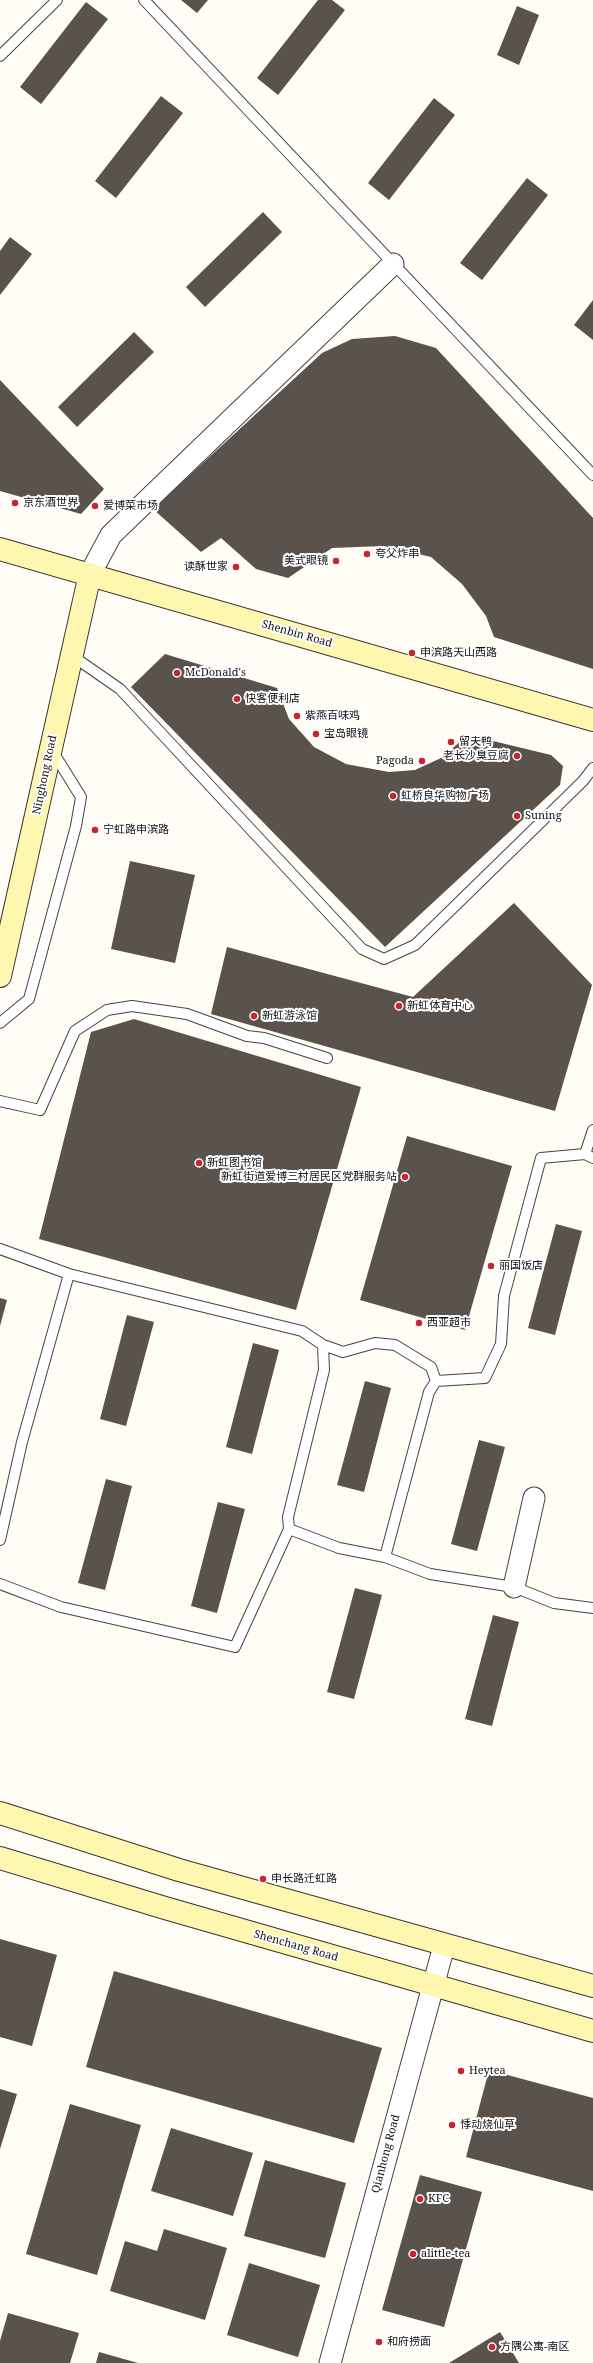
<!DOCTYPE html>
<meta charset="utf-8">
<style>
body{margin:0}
canvas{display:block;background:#fffdf5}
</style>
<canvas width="593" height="2363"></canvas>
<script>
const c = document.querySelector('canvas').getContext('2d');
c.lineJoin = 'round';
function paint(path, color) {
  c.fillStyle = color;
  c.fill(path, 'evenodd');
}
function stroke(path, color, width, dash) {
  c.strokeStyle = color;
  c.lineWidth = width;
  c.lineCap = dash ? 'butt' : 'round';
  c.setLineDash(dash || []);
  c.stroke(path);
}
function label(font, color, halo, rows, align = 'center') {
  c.font = font + ' "Noto Serif","Noto Sans SC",serif';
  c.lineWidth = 4;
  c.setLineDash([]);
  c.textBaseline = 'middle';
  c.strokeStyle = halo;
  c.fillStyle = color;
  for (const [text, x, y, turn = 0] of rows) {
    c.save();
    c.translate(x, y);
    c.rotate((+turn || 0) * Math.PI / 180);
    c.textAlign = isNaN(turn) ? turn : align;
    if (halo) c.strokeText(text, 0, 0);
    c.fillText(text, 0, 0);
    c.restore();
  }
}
const building = new Path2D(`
 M181,0H208L197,13Z
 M318,0H332L345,10L278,95L257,78Z
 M86,2L108,19L41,104L20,87Z
 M517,6L539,15L519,65L497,55Z
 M161,96L183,113L116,198L95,181Z
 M434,98L455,115L389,200L368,183Z
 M527,178L548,195L482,280L460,263Z
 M263,212L282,232L205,307L186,287Z
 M10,237L32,254L0,295V251Z
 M593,300V340L574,325Z
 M134,332L154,352L77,427L58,407Z
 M395,336L436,348L593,518V669L494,637L486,616L462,584L431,557L384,546L332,548L288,578L256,569L221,538L201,552L153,509L322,353L352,339Z
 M0,380L104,489L81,514L0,491Z
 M165,654L277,688L289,719L314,747L346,764L389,772L415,770L441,758L468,735L551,755L563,766L560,785L385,947L131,687Z
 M130,861L195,875L175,963L111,949Z
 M514,903L592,985L555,1111L211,1014L227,947L413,997Z
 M134,1019L361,1087L296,1310L39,1239L91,1032Z
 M407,1136L512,1166L465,1330L360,1300Z
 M556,1224L582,1231L555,1335L528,1328Z
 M0,1298L7,1300L0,1326Z
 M127,1315L154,1322L126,1426L100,1419Z
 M253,1343L279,1350L252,1454L226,1447Z
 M365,1381L391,1388L364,1492L337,1485Z
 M479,1440L505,1447L477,1551L451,1544Z
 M106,1479L132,1486L105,1590L78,1583Z
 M218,1502L245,1509L217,1613L191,1606Z
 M355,1588L382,1595L354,1699L327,1692Z
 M493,1615L519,1622L492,1726L465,1719Z
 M0,1939L57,1955L32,2046L0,2037Z
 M114,1971L382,2048L354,2143L86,2067Z
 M489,2070L593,2098V2191L466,2157Z
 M0,2089L17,2094L0,2149Z
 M70,2104L141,2125L97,2275L26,2254Z
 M171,2128L253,2153L233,2216L151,2191Z
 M265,2160L346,2183L325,2258L244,2236Z
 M420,2175L482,2192L444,2327L382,2310Z
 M164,2229L227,2248L205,2320L110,2291L125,2241L157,2251Z
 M249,2263L320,2285L298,2357L227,2335Z
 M8,2313L79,2333L70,2363H0V2341Z
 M500,2332L519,2363H449Z
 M99,2352L138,2363H96Z`);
const lane = new Path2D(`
 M144,0L593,475
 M0,56L57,0
 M71,655L120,689L362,949L384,959L415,945L583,781L593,768
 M0,1023L29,999L76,826L81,797L53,752
 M0,1101L40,1110L75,1031L107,1010L132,1006L187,1014L247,1036L264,1038L327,1058
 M585,1154L593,1130
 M0,1249L69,1274L302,1331L323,1345L343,1352L375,1343L395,1345L431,1367L436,1381L429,1392L385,1557
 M436,1381L485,1378L501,1344L504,1296L541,1158L585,1154L593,1158
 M289,1529L339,1548L385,1557L430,1574L514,1587L554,1603L593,1608
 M0,1540L22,1442L69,1274
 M0,1584L61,1607L235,1647L289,1529L288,1517L324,1370L323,1345`);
const street = new Path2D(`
 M90,574L111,535L393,264
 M514,1587L534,1498
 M330,2363L444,1946`);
const secondary = new Path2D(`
 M0,549L593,720
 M0,976L90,574
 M0,1813L179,1870L593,1986
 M0,1858L165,1908L593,2031`);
const markers = [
 [15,503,4,"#c4262e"],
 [95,506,4,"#c4262e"],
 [367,554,4,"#c4262e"],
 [336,561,4,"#c4262e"],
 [236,567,4,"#c4262e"],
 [412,653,4,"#c4262e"],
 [177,673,4,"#c4262e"],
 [237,699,4,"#c4262e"],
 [297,716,4,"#c4262e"],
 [316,734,4,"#c4262e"],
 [451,742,4,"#c4262e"],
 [517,756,4,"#c4262e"],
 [422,761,4,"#c4262e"],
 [393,796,4,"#c4262e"],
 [517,816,4,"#c4262e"],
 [95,830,4,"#c4262e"],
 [399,1006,4,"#c4262e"],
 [254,1016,4,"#c4262e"],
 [199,1163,4,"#c4262e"],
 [405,1177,4,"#c4262e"],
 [491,1266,4,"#c4262e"],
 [419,1323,4,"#c4262e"],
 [263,1879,4,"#c4262e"],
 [461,2071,4,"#c4262e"],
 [452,2125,4,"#c4262e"],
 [420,2199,4,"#c4262e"],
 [413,2254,4,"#c4262e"],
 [379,2342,4,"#c4262e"],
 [492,2347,4,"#c4262e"]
];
const poiNames = [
 ["京东酒世界",23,503],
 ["爱博菜市场",103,506],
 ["夸父炸串",375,554],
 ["美式眼镜",328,561,"right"],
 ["读酥世家",228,567,"right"],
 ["申滨路天山西路",420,653],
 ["McDonald's",185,673],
 ["快客便利店",245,699],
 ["紫燕百味鸡",305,716],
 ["宝岛眼镜",324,734],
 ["留夫鸭",459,742],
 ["老长沙臭豆腐",509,756,"right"],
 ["Pagoda",414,761,"right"],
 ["虹桥良华购物广场",401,796],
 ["Suning",525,816],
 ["宁虹路申滨路",103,830],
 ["新虹体育中心",407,1006],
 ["新虹游泳馆",262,1016],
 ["新虹图书馆",207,1163],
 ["新虹街道爱博三村居民区党群服务站",397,1177,"right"],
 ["丽国饭店",499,1266],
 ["西亚超市",427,1323],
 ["申长路迁虹路",271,1879],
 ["Heytea",469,2071],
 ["悸动烧仙草",460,2125],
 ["KFC",428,2199],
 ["alittle-tea",421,2254],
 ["和府捞面",387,2342],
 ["方隅公寓-南区",500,2347]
];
const streetNames = [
 ["Shenbin Road",297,634,16],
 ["Ninghong Road",45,775,-78],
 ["Shenchang Road",296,1946,16],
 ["Qianhong Road",386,2154,-75]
];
paint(building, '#5a524d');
stroke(lane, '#444', 12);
stroke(street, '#444', 23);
stroke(secondary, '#333', 24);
stroke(lane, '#fff', 10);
stroke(street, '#fff', 21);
stroke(secondary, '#fff6b0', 22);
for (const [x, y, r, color] of markers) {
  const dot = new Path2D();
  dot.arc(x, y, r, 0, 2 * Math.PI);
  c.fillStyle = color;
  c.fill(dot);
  stroke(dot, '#fff', 1.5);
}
label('11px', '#111', '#fff', poiNames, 'left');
label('11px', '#111', '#fff', streetNames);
</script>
